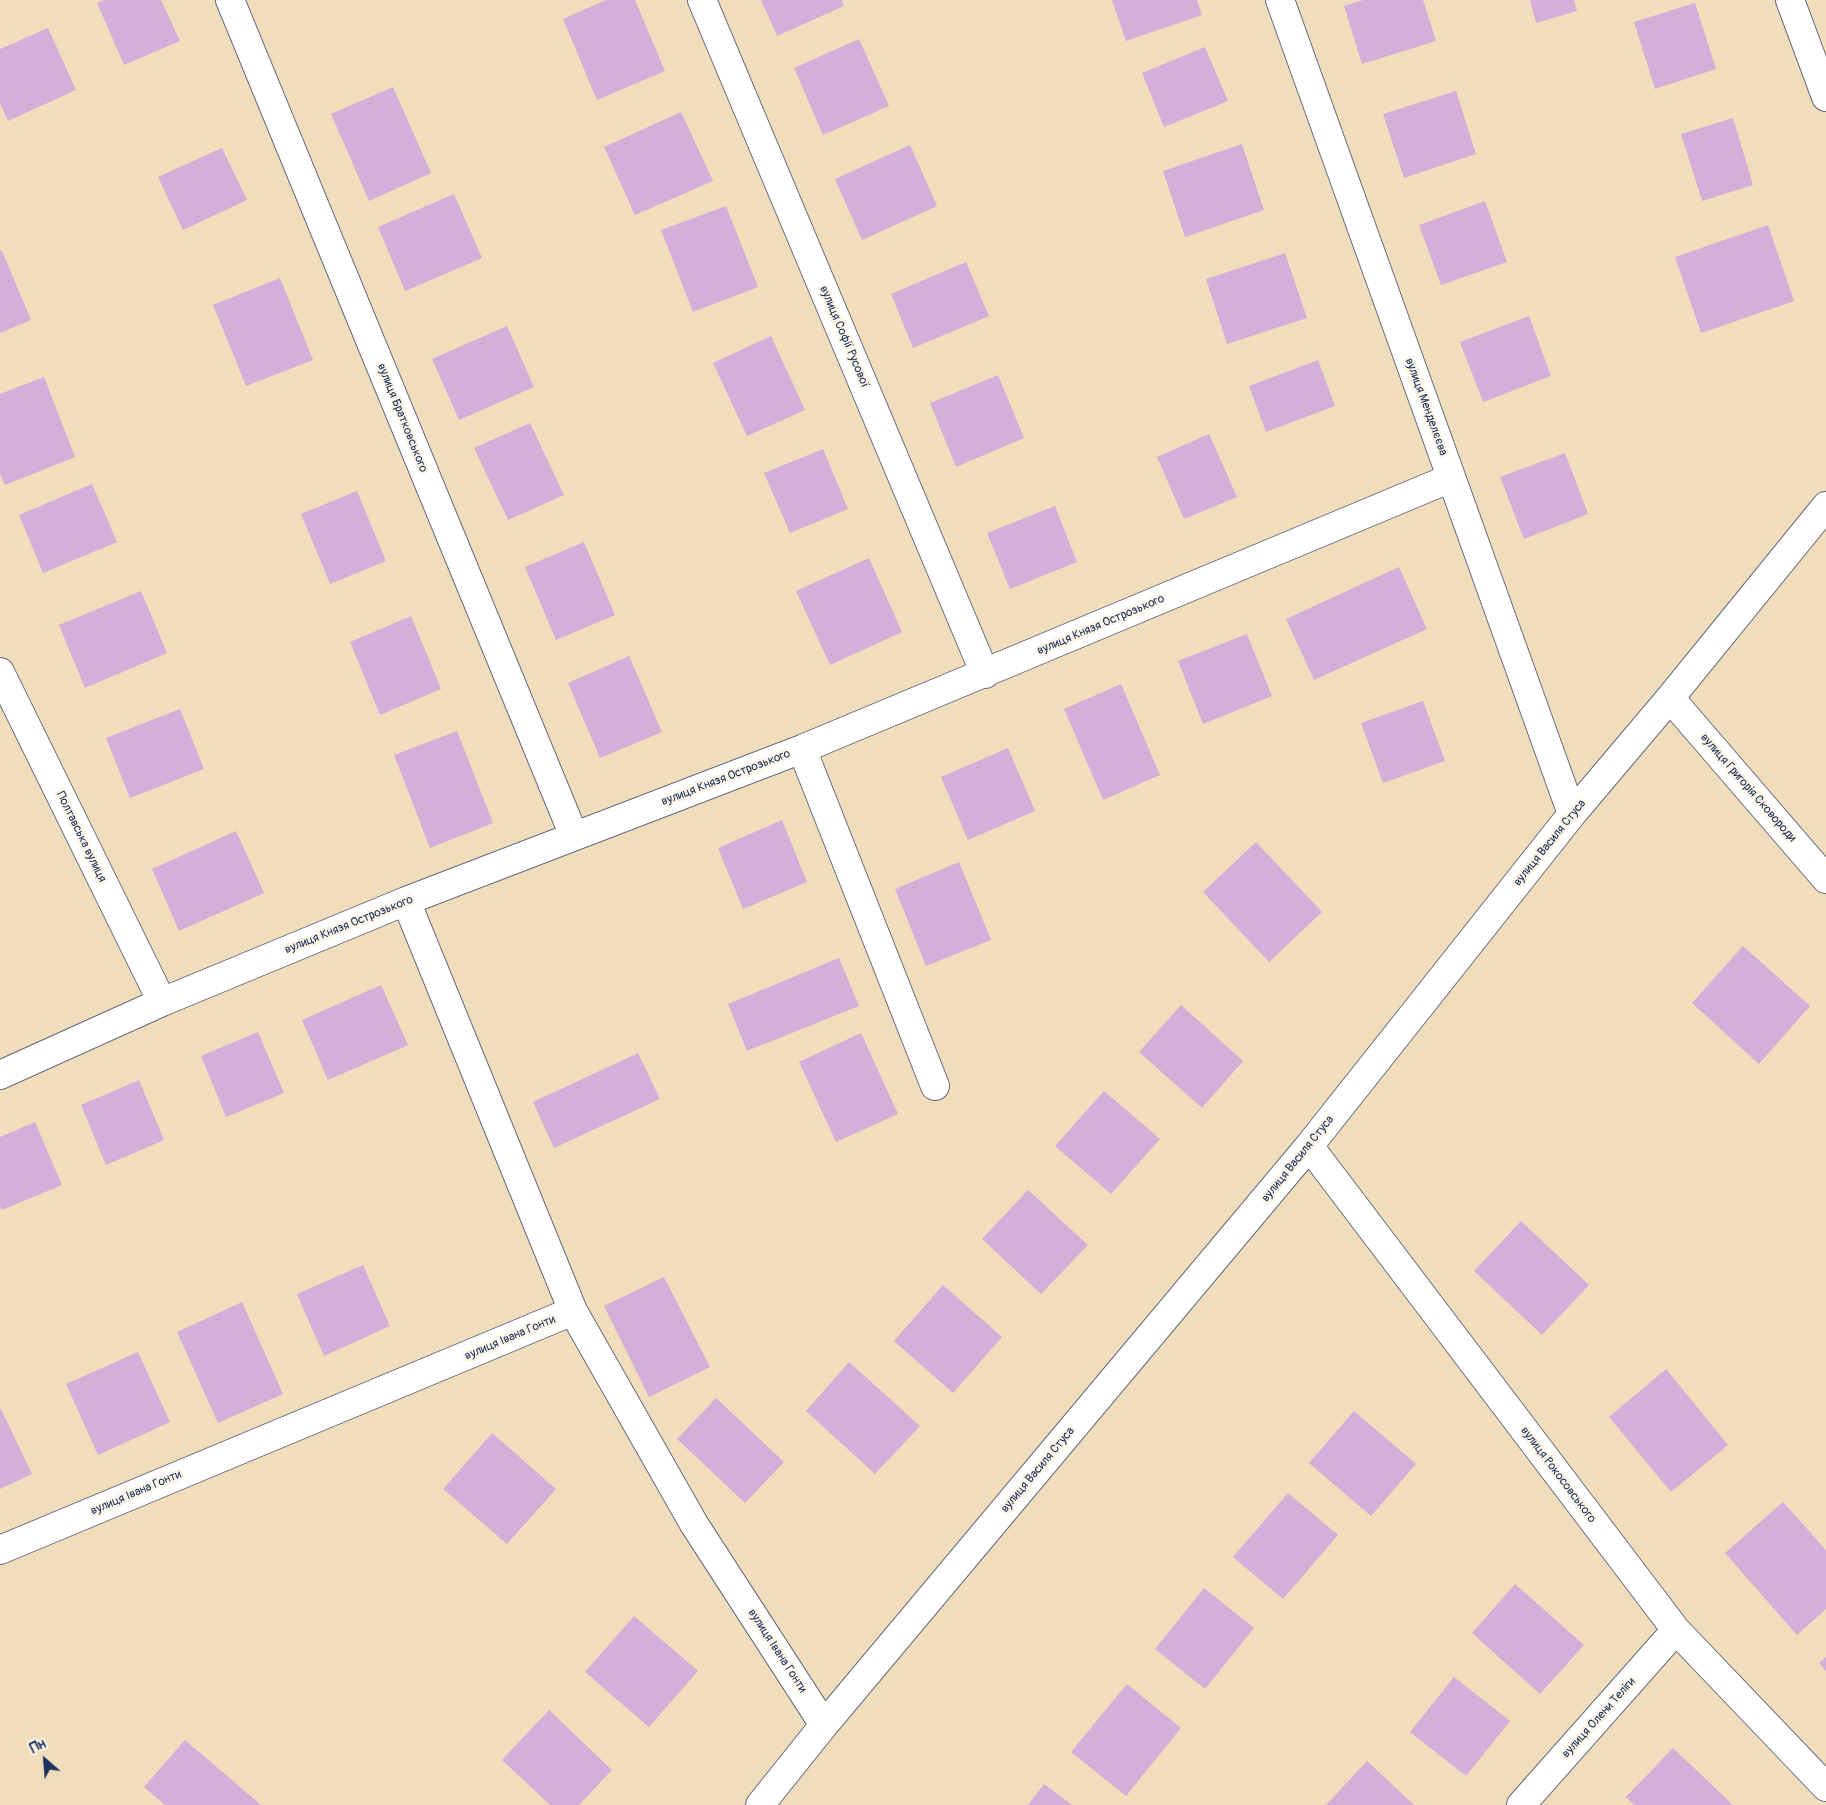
<!DOCTYPE html>
<meta charset="utf-8">
<style>
body{margin:0}
#map{position:relative;width:1826px;height:1805px;overflow:hidden;background:#f0ddbc;font-family:Pangolin,sans-serif}
canvas{display:block}
.north{position:absolute;left:20px;top:1735px;width:50px;height:50px;-webkit-text-stroke:4px #fcf5e5;paint-order:stroke;rotate:333deg;font-size:14px;font-weight:700;line-height:20px;text-align:center;color:#1b2f5e}
.north::after{content:'';display:block;margin:auto;width:18px;height:22px;background:#1b2f5e;clip-path:polygon(50% 0,100% 100%,50% 72%,0 100%)}
</style>
<div id="map">
<canvas width="1826" height="1805"></canvas>
<div class="north">Пн</div>
</div>
<script>
const c = document.querySelector('canvas').getContext('2d');
c.lineJoin = 'round';
function paint(path, color) {
  c.fillStyle = color;
  c.fill(path, 'evenodd');
}
function stroke(path, color, width, dash) {
  c.strokeStyle = color;
  c.lineWidth = width;
  c.lineCap = dash ? 'butt' : 'round';
  c.setLineDash(dash || []);
  c.stroke(path);
}
function label(font, color, halo, rows, align = 'center') {
  c.font = font + ' Pangolin,sans-serif';
  c.lineWidth = 5;
  c.setLineDash([]);
  c.textBaseline = 'middle';
  c.strokeStyle = halo;
  c.fillStyle = color;
  for (const [text, x, y, turn = 0] of rows) {
    c.save();
    c.translate(x, y);
    c.rotate((+turn || 0) * Math.PI / 180);
    c.textAlign = isNaN(turn) ? turn : align;
    if (halo) c.strokeText(text, 0, 0);
    c.fillText(text, 0, 0);
    c.restore();
  }
}
const building = new Path2D(`
 M104,0H161L180,41L124,65L97,3Z
 M606,0H635L665,71L597,100L563,19Z
 M761,0H842L844,6L777,36Z
 M1112,0H1197L1202,15L1126,41Z
 M1363,0H1423L1436,41L1362,64L1344,6Z
 M1530,0H1574L1577,11L1536,23Z
 M1695,3L1716,69L1655,89L1634,22Z
 M48,28L76,90L8,121L0,103V49Z
 M859,39L889,106L823,135L794,68Z
 M1205,47L1228,101L1164,127L1142,73Z
 M393,87L431,173L369,201L331,114Z
 M1456,91L1476,154L1404,178L1383,114Z
 M681,112L713,181L635,215L604,147Z
 M1733,118L1753,185L1702,201L1681,134Z
 M1242,144L1264,210L1185,237L1163,171Z
 M910,145L937,206L862,240L835,179Z
 M222,148L247,200L183,230L158,177Z
 M454,194L482,258L405,291L378,227Z
 M1485,201L1507,262L1441,285L1419,225Z
 M726,206L758,287L693,312L661,230Z
 M1768,225L1794,301L1701,333L1675,257Z
 M0,251H2L31,320L0,333Z
 M1285,253L1307,318L1227,344L1206,279Z
 M966,262L989,316L913,348L891,294Z
 M280,278L313,360L246,386L213,305Z
 M1529,316L1551,376L1483,402L1460,342Z
 M507,326L534,387L459,420L432,359Z
 M771,336L805,410L747,436L713,363Z
 M1318,360L1335,406L1266,432L1249,386Z
 M998,375L1024,438L956,467L930,403Z
 M44,377L75,457L5,485L0,474V394Z
 M530,423L564,495L508,520L474,448Z
 M1209,434L1237,497L1184,519L1157,457Z
 M823,449L848,509L790,533L764,473Z
 M1565,453L1588,514L1524,539L1500,477Z
 M92,484L117,542L43,573L19,515Z
 M357,491L386,561L330,584L301,514Z
 M1055,506L1077,562L1010,589L987,533Z
 M584,542L615,615L556,640L525,567Z
 M869,558L902,632L830,665L796,591Z
 M1399,567L1427,629L1314,680L1286,619Z
 M141,591L167,653L85,688L59,625Z
 M411,616L441,689L380,715L350,642Z
 M1247,634L1272,696L1203,724L1178,661Z
 M629,656L662,732L600,758L568,683Z
 M1121,684L1160,775L1103,800L1064,709Z
 M1423,701L1445,761L1383,783L1361,723Z
 M180,709L204,769L130,798L106,738Z
 M457,731L493,823L430,848L394,755Z
 M1008,748L1035,811L968,840L941,777Z
 M782,820L807,882L743,909L718,848Z
 M236,831L264,893L179,931L152,869Z
 M1256,842L1322,912L1269,962L1203,892Z
 M959,862L991,940L926,966L895,889Z
 M1743,946L1810,1006L1759,1064L1692,1003Z
 M839,958L859,1006L747,1051L728,1004Z
 M381,985L408,1045L328,1080L302,1020Z
 M1181,1005L1243,1061L1202,1108L1139,1052Z
 M258,1032L284,1093L226,1117L201,1056Z
 M861,1033L898,1114L836,1142L799,1062Z
 M638,1053L660,1099L554,1148L533,1102Z
 M139,1080L164,1140L106,1165L81,1105Z
 M1104,1091L1160,1139L1111,1194L1055,1146Z
 M35,1122L62,1185L2,1210L0,1206V1137Z
 M1028,1190L1088,1245L1041,1294L982,1239Z
 M1521,1221L1589,1285L1542,1335L1474,1271Z
 M363,1265L390,1326L324,1356L297,1294Z
 M664,1277L710,1367L649,1397L604,1306Z
 M943,1285L1002,1337L953,1393L894,1341Z
 M242,1302L283,1394L218,1423L177,1332Z
 M138,1352L170,1422L98,1455L66,1384Z
 M849,1362L920,1426L875,1474L806,1411Z
 M1666,1369L1728,1445L1671,1492L1609,1417Z
 M716,1398L784,1462L745,1503L677,1439Z
 M0,1409H1L32,1474L0,1489Z
 M1354,1411L1416,1464L1371,1516L1309,1463Z
 M492,1433L556,1489L507,1544L443,1489Z
 M1288,1493L1338,1535L1283,1599L1233,1557Z
 M1783,1502L1826,1550V1609L1797,1635L1725,1553Z
 M1515,1584L1584,1645L1540,1694L1472,1633Z
 M1204,1588L1254,1628L1205,1689L1155,1649Z
 M634,1616L698,1671L649,1727L585,1672Z
 M1826,1657V1671L1819,1663Z
 M1454,1677L1510,1721L1466,1776L1410,1732Z
 M1127,1684L1181,1728L1126,1796L1071,1752Z
 M549,1710L612,1770L579,1805H550L502,1760Z
 M185,1740L261,1805H165L144,1787Z
 M1673,1748L1733,1805H1634L1626,1797Z
 M1367,1761L1414,1805H1326Z
 M1044,1784L1072,1805H1028Z`);
const minor = new Path2D(`
 M230,0L574,836
 M702,0L985,674
 M1280,0L1572,814
 M1790,0L1826,97
 M0,672L162,1002
 M1670,698L1826,879
 M802,749L935,1086
 M406,901L573,1311
 M0,1075L162,1002L406,901L802,749L1451,478
 M1309,1146L1676,1630L1826,1787
 M0,1550L573,1311L694,1524L824,1725
 M760,1805L824,1725L1309,1146L1572,814L1670,698L1826,506
 M1521,1805L1676,1630`);
const streetNames = [
 ["вулиця Софії Русової",844,337,67],
 ["вулиця Менделєєва",1426,407,70],
 ["вулиця Братковського",402,418,68],
 ["вулиця Князя Острозького",1101,625,-23],
 ["вулиця Князя Острозького",726,778,-21],
 ["вулиця Григорія Сковороди",1748,788,49],
 ["Полтавська вулиця",81,837,64],
 ["вулиця Василя Стуса",1550,843,-51],
 ["вулиця Князя Острозького",349,925,-22],
 ["вулиця Василя Стуса",1298,1159,-51],
 ["вулиця Івана Гонти",510,1338,-23],
 ["вулиця Василя Стуса",1038,1470,-50],
 ["вулиця Рокосовського",1558,1475,53],
 ["вулиця Івана Гонти",136,1493,-23],
 ["вулиця Івана Гонти",777,1651,57],
 ["вулиця Олени Теліги",1599,1718,-48]
];
paint(building, '#d5aeda');
stroke(minor, '#666c7f', 30);
stroke(minor, '#fff', 28);
label('12px', '#1b2f5e', '#fcf5e5', streetNames);
</script>
